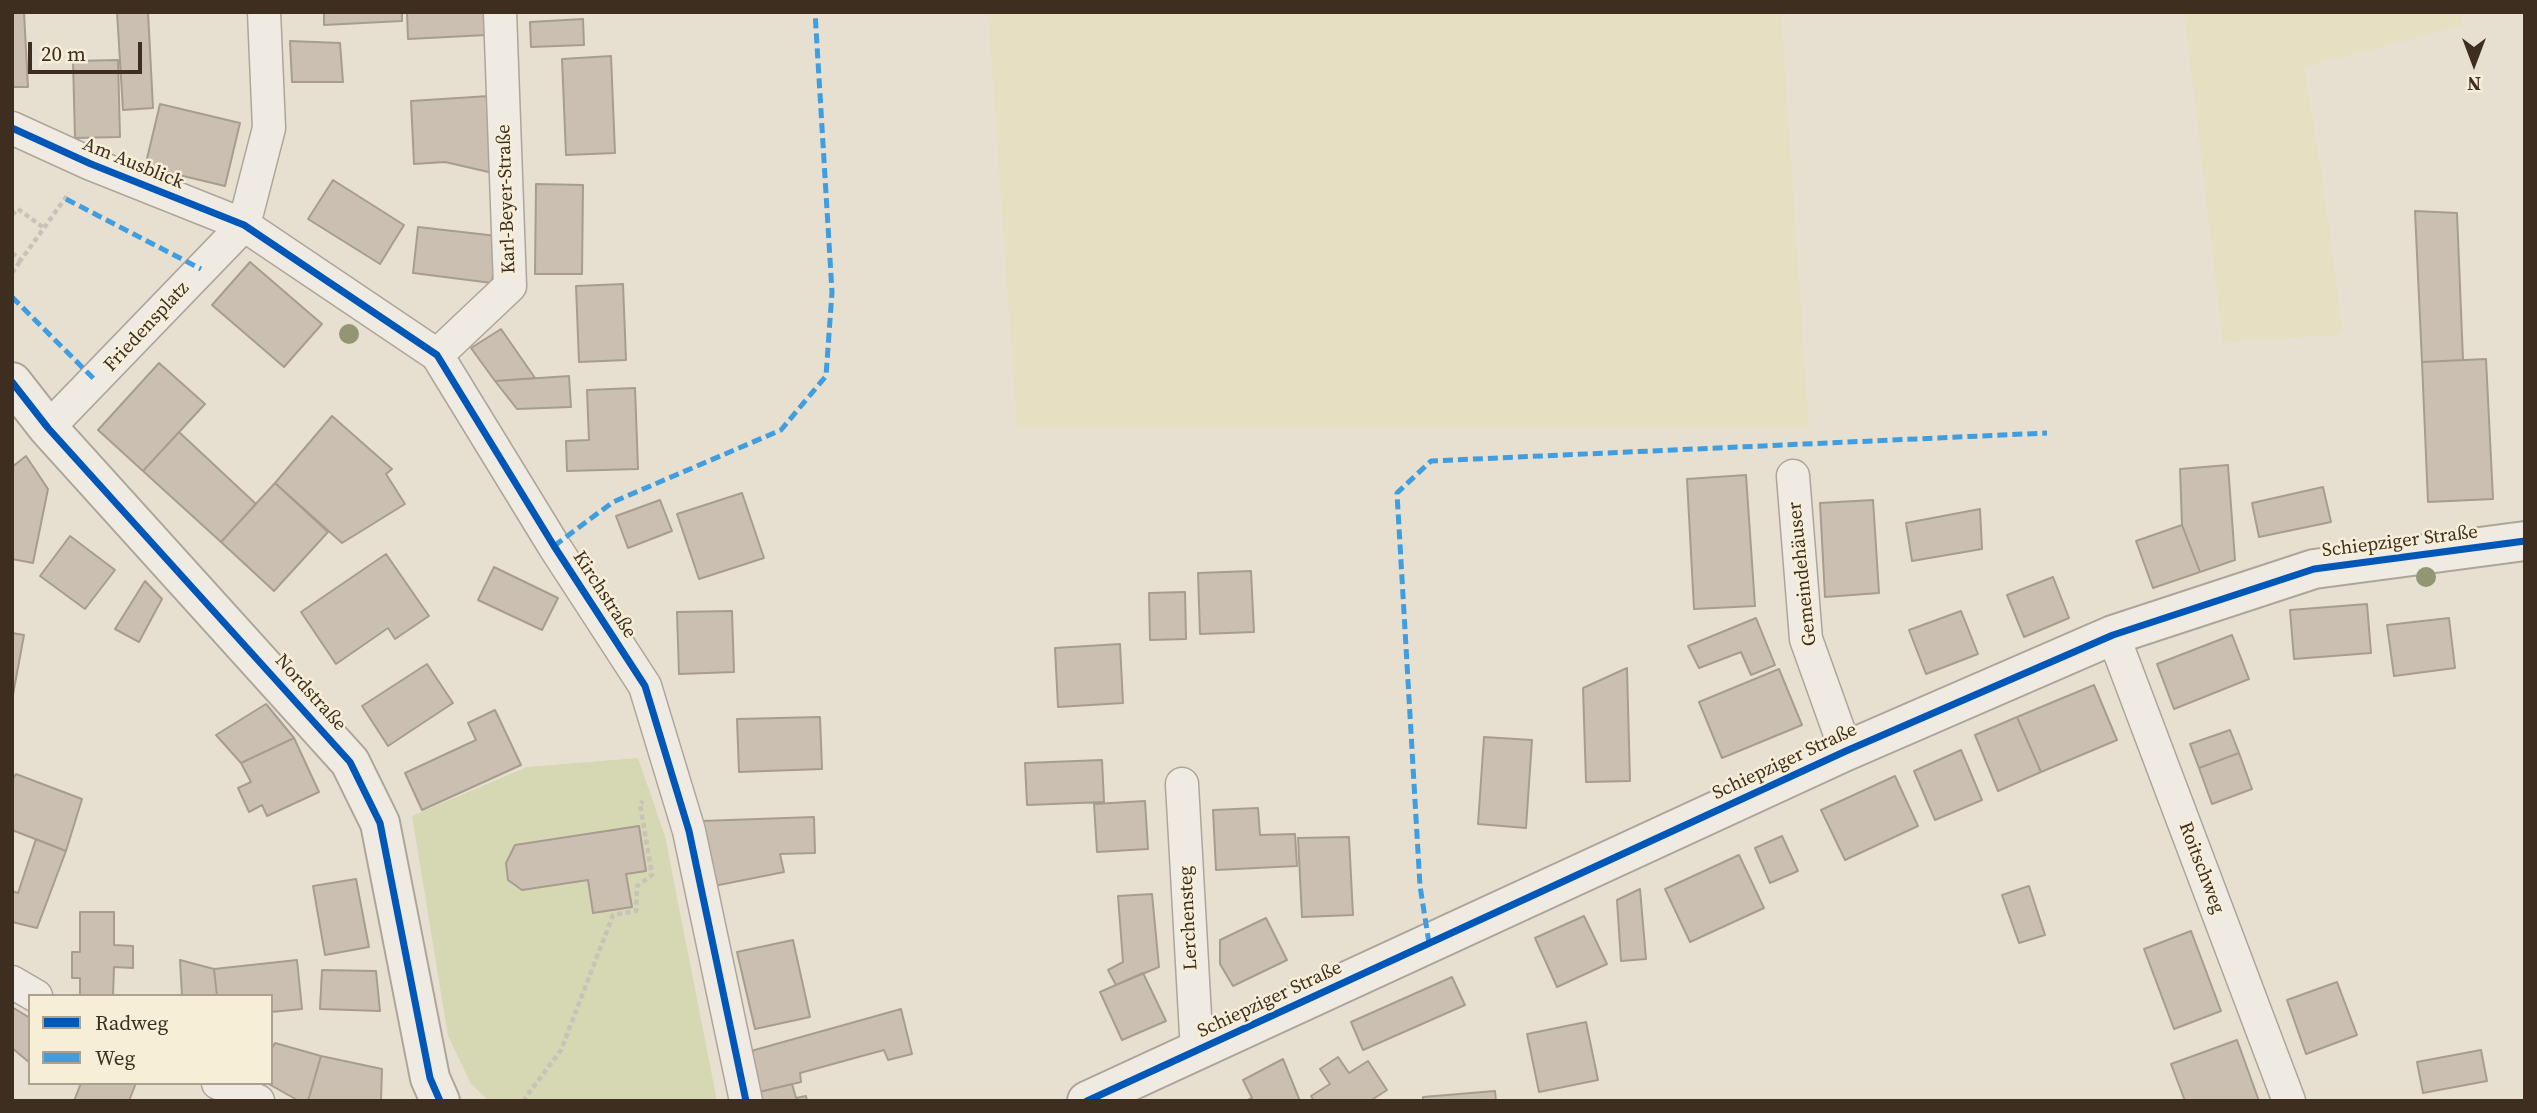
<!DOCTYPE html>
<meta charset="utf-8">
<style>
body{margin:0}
#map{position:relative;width:2537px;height:1113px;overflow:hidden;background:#e7e0d1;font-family:"Source Serif 4",serif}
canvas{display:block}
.frame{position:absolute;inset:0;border:14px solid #3d2e20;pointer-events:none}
.legend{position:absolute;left:28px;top:994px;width:245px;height:91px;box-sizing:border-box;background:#f7eed8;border:2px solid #ada18e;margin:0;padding:9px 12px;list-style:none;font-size:21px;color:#3d2e20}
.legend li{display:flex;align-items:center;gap:14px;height:35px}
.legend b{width:35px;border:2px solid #ada18e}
.north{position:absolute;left:2439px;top:28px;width:70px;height:70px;-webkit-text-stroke:5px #f7eed8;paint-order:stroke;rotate:180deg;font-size:19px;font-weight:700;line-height:28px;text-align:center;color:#3d2e20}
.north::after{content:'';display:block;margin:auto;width:24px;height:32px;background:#3d2e20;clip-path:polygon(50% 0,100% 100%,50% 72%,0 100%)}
.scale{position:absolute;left:28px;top:42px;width:114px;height:32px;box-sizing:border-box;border:4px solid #3d2e20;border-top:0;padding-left:9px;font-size:21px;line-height:24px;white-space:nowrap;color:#3d2e20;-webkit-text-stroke:5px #f7eed8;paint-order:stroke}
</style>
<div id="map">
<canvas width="2537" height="1113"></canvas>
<div class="frame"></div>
<ul class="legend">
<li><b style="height:9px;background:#0057b8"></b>Radweg</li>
<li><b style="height:9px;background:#3f9de0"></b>Weg</li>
</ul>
<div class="north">N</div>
<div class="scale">20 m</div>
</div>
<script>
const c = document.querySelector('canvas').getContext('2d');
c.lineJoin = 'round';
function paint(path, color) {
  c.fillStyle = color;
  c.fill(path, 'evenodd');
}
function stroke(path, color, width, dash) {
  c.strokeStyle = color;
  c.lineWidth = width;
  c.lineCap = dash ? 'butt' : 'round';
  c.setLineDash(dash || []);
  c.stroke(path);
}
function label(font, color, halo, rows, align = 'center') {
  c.font = font + ' "Source Serif 4",serif';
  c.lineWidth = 5;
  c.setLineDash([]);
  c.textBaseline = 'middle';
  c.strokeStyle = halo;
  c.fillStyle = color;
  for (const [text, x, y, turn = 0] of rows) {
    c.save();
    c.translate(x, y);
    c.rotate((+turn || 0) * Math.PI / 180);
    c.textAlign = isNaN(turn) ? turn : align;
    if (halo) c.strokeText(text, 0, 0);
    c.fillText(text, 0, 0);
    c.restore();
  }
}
const farmland = new Path2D(`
 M988,12H1781L1809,429H1017Z
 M2184,12H2461L2462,26L2304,67L2324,190L2343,334L2223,343Z`);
const green = new Path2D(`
 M638,758L665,836L717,1101H489L471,1084L448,1036L412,816L527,767Z`);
const building = new Path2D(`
 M12,12H24L28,87H12Z
 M117,12H148L153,108L123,110Z
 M324,12H402V21L324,25Z
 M407,12H486L487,35L408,39Z
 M583,19L584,45L531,47L530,22Z
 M290,41L340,43L343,82H292Z
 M611,56L615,153L566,155L562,59Z
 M118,60L120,137L75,138L73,61Z
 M489,96L493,173L445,162L414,164L411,101Z
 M160,104L240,123L225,186L145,167Z
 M333,180L404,225L380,264L308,219Z
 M536,184L583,185L582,274H535Z
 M2415,211L2457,213L2463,360L2422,362Z
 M418,227L497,236L492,283L413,273Z
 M250,262L322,324L284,367L212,305Z
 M623,284L626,360L579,362L576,286Z
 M501,329L535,378L495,381L471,348Z
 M2486,359L2493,499L2428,502L2422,362Z
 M159,363L205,404L143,471L98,430Z
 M569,376L571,407L517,409L495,381Z
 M635,388L638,469L567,471L566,441L589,440L587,390Z
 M332,416L392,469L386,474L405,504L342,543L275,483Z
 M179,432L256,504L221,542L143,471Z
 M26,456L48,489L33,563L12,559V467Z
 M2228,465L2235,560L2200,572L2182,525L2180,469Z
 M1746,475L1755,606L1694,609L1687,479Z
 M275,483L328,532L274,591L221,542Z
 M2323,487L2331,522L2259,537L2252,503Z
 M742,493L764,558L699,579L677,514Z
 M660,500L672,531L628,548L616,516Z
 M1873,500L1879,593L1825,597L1820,503Z
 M1980,509L1982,549L1912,561L1906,523Z
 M2182,525L2200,572L2153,588L2136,541Z
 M70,536L115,570L85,609L40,576Z
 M386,554L429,616L395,639L388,628L336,664L301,612Z
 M494,567L558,598L542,630L478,600Z
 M1251,571L1254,632L1200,634L1198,573Z
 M2053,577L2069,618L2024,637L2007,595Z
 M145,581L162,599L139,642L115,629Z
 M1185,592L1186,639L1150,640L1149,593Z
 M2367,604L2371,653L2294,659L2290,610Z
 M732,611L734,672L679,674L677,612Z
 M1961,611L1978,654L1926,674L1909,630Z
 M1756,618L1775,665L1751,675L1741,652L1699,668L1688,646Z
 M2449,618L2455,668L2394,676L2387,625Z
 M12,633L24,635L12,700Z
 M2232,635L2249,679L2174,709L2157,664Z
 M1120,644L1123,703L1058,707L1055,648Z
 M427,664L453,703L388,746L362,706Z
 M1627,668L1630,781L1586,782L1583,688Z
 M1779,669L1802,725L1722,758L1699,702Z
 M2094,685L2117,740L2041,772L2017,717Z
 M266,704L294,738L241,763L216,735Z
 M495,710L521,765L422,810L405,773L476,740L468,723Z
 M820,717L822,769L739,772L737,719Z
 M2017,717L2041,772L1998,791L1975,735Z
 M2230,730L2239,753L2199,768L2190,744Z
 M1484,737L1532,740L1526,828L1478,824Z
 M294,738L319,792L267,816L262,805L249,812L238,788L251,782L241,763Z
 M1961,750L1982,800L1935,820L1914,771Z
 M2239,753L2252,789L2212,804L2199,768Z
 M1102,760L1104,802L1027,805L1025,763Z
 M16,774L82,799L66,851L12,830V780Z
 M1895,776L1918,826L1845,860L1821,810Z
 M1145,801L1148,849L1097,852L1094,804Z
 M1258,808L1260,835L1295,834L1297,866L1216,870L1213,810Z
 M814,817L815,853L780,854L784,872L714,886L701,821Z
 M639,826L646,871L626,874L632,907L593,913L588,880L522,890L508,880L506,863L515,845Z
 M1782,836L1798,871L1770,883L1755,848Z
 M1349,837L1353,915L1302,917L1298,838Z
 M36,839L66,851L37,928L12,922V891L18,893Z
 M1739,855L1764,908L1690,942L1665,889Z
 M356,879L369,947L325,955L313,886Z
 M2029,886L2045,935L2019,943L2002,895Z
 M1640,889L1646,959L1621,961L1617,900Z
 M1152,894L1159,967L1116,985L1108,970L1123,962L1118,896Z
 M80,912H114V945L133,946V968L114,967L113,996H80V978H72V952H80Z
 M1584,916L1607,964L1557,987L1535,938Z
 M1266,918L1287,960L1233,986L1220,964V940Z
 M2191,931L2221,1011L2174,1029L2144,949Z
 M793,940L810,1017L755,1029L737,952Z
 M180,960L214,969L217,996H182Z
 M297,960L302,1009L271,1012V996H217L214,969Z
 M322,970L376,971L380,1011L320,1009Z
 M1143,973L1166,1021L1122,1040L1100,992Z
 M1452,977L1465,1005L1363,1050L1351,1022Z
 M2337,982L2357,1035L2306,1054L2287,1000Z
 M12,1007L30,1018V1063L12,1048Z
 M901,1009L912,1054L888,1060L884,1050L800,1073L801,1082L759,1092L751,1051Z
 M1586,1022L1598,1080L1539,1092L1527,1034Z
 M2237,1040L2259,1101H2185L2171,1064Z
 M275,1043L321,1056L308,1101H299L267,1083H271V1050Z
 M2481,1050L2487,1081L2423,1093L2417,1062Z
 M321,1056L382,1069L381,1101H308Z
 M1338,1057L1349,1073L1368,1061L1387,1090L1370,1101H1314L1311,1096L1330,1084L1320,1069Z
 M1283,1059L1300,1101H1246L1252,1098L1243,1080Z
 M81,1083H136L129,1101H74Z
 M792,1084L796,1098L806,1096L807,1101H761L759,1092Z
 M1495,1091L1496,1101H1423V1097Z`);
const path = new Path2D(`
 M12,215L18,209L44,228
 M12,253L21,260L69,193
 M12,273L21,260
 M523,1101L561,1050L613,915L636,911L637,886L652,875L640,804L643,801`);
const minor = new Path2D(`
 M12,128L91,164L244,225L437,355L554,546L645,686L689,831L746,1101
 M244,225L269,128L264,12
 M437,355L510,286L500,12
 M48,428L244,225
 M1793,476L1806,639L1846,751
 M2113,635L2289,1101
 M1182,784L1197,1052
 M12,982L36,996
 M218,1083L258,1101`);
const tertiary = new Path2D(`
 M12,382L48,428L350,762L380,823L430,1078L440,1101
 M1087,1101L1846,751L2113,635L2314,569L2525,541`);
const quiet = new Path2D(`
 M66,199L201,269
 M12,297L96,381
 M554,546L613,502L781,430L826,376L832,292L815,12
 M1429,943L1420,886L1397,493L1431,461L2047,433`);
const cycleway = new Path2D(`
 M12,128L91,164L244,225L437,355L554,546L645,686L689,831L746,1101
 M12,382L48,428L350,762L380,823L430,1078L440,1101
 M1087,1101L1846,751L2113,635L2314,569L2525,541`);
const trees = [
 [349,334],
 [2426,577]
];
const streetNames = [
 ["Am Ausblick",133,164,22],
 ["Karl-Beyer-Straße",507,199,-92],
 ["Friedensplatz",147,327,-47],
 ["Schiepziger Straße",2400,542,-7],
 ["Gemeindehäuser",1803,574,-96],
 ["Kirchstraße",604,595,57],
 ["Nordstraße",310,693,48],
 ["Schiepziger Straße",1785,762,-25],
 ["Roitschweg",2201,868,69],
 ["Lerchensteg",1189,918,-93],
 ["Schiepziger Straße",1270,1000,-25]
];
paint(farmland, '#e6dfc2');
paint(green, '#d6d7b3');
paint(building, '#cbbfb2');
stroke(building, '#a89c90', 2);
stroke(minor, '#ada599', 35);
stroke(tertiary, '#ada599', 42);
stroke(path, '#c8c2b9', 4.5, [5, 3.5]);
stroke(minor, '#efebe3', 32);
stroke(tertiary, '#efebe3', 38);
stroke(quiet, '#3f9de0', 5, [10, 5]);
stroke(cycleway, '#0057b8', 7);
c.fillStyle = '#929673';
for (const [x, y] of trees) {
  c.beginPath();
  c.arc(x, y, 10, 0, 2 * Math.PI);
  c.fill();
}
label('19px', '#3d2e20', '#f7eed8', streetNames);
</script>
